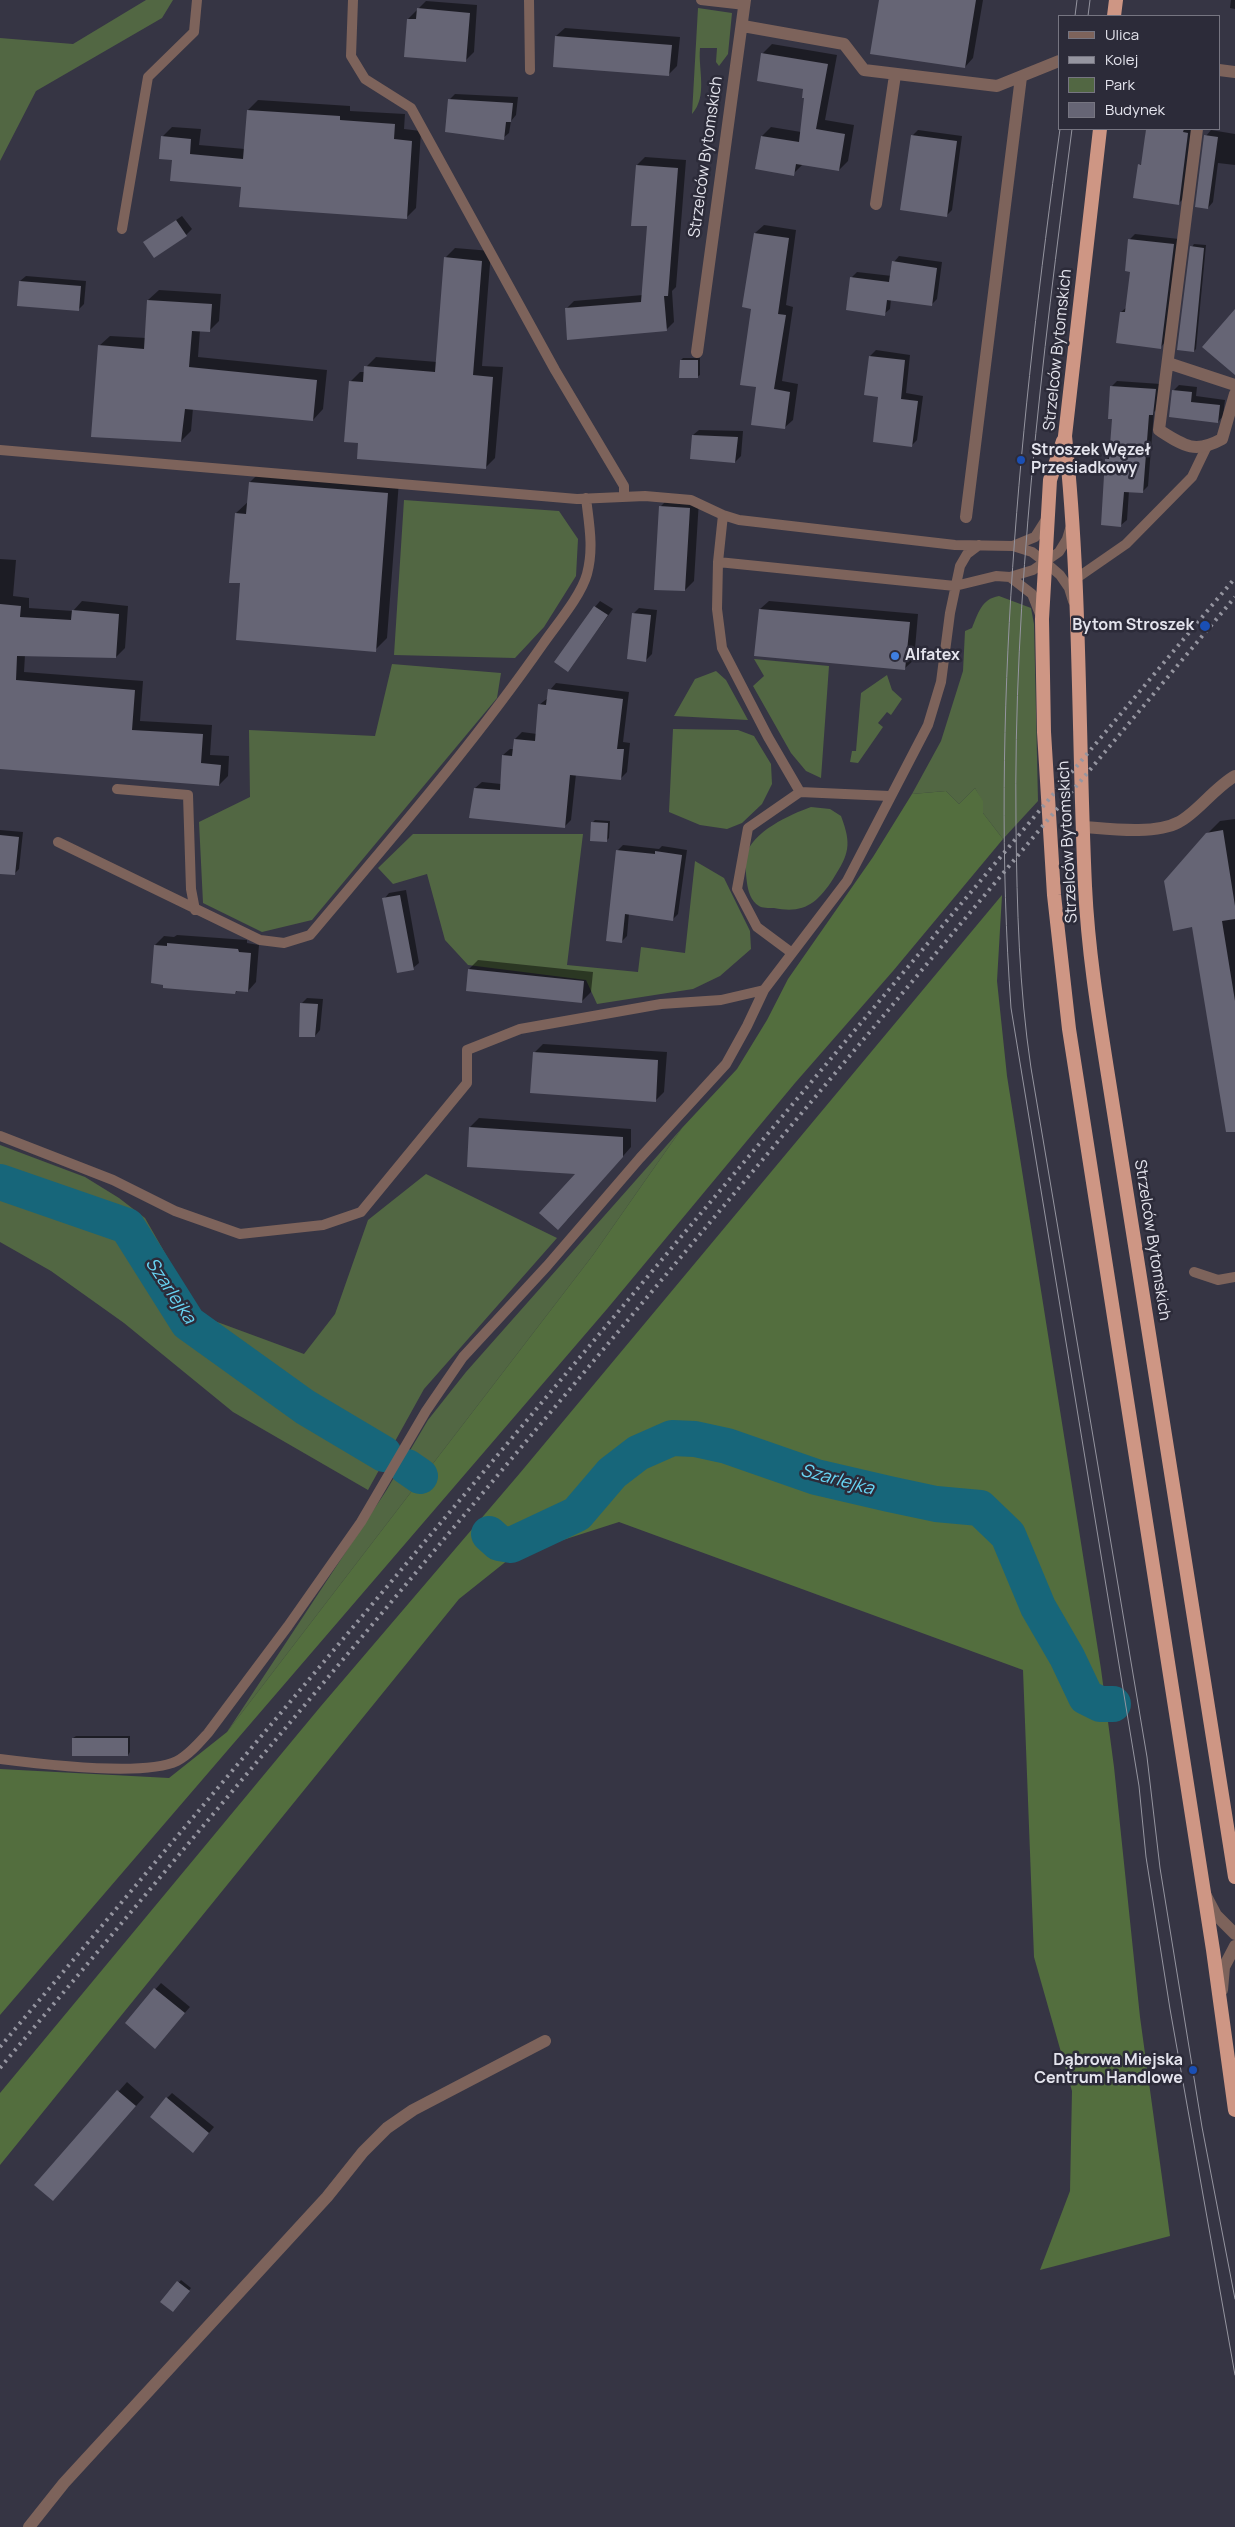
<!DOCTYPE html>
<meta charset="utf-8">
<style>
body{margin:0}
#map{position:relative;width:1235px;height:2527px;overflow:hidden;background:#363544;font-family:Manrope,sans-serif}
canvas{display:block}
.legend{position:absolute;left:1058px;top:15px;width:162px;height:115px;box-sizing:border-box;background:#2c2b39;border:1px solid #767581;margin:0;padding:6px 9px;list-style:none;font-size:15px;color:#e4e4ed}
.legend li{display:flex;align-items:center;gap:10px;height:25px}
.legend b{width:25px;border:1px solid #767581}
</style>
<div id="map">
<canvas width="1235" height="2527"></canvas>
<ul class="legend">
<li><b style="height:6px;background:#7d635b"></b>Ulica</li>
<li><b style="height:6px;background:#9595a0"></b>Kolej</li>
<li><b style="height:14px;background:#526743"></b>Park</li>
<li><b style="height:14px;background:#666575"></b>Budynek</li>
</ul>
</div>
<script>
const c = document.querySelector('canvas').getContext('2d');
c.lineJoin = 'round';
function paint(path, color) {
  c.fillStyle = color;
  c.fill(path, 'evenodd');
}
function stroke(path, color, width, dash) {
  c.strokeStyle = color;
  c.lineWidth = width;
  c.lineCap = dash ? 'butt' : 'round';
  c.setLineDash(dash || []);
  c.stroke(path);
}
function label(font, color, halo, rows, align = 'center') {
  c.font = font + ' Manrope,sans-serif';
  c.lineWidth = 5;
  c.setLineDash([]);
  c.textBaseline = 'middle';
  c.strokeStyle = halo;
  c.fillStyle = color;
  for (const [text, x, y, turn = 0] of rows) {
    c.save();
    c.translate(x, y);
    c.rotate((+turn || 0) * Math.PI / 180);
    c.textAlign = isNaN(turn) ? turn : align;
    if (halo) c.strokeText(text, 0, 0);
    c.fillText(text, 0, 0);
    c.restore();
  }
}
const green = new Path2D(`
 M146,0H173L162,18L36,91L0,161V38L73,44Z
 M698,8L732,13L728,54L719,66L716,62L717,48H700C698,70 708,96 692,114Z
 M404,500L559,511L578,539L576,576L544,627L515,658L394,655Z
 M999,596L1031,608L1034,624L1038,801L1003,839L983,813L982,801L975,788L959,804L946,791L912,794L941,741L963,671L965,631L972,628C978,614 981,599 999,596Z
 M754,659L829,666L821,778L806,771L791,753L753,686L764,676Z
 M392,664L501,673L497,698L312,920L262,932L203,903L199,822L250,797L249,730L375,736Z
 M716,671L726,680L748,720L674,716L695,679Z
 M887,675L892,690L902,699L891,715L887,712L878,723L883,727L858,763L850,762L852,751H856L861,693Z
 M673,729L738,730L754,736L771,764L772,784L762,804L742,823L727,829L700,825L669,812Z
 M811,807L830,809L841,816C852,845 849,854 833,879C817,904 803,914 774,908C769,908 762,908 759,906C751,901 748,891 747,883C746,875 745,864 746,856C751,832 791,814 811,807Z
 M413,834H583L567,965L638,972L641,947L685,953L695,861L724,878L750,931L751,949L720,976L693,989L597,1004L586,980L468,965L445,940L427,874L393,884L378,868Z
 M682,1128L593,1255L227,1732L386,1491L428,1420L466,1372Z
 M0,1145L85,1177L119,1198L145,1218L201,1316L304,1354L335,1314L368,1220L426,1174L557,1238L424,1389L368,1490L233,1412L124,1323L51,1271L0,1242Z`);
const forest = new Path2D(`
 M975,788L983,801V813L1003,839L893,971L795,1083L607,1309L0,2015V1769L169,1778L227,1732L593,1255L682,1128L737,1069L767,1020L788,979L873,857L912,794L946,791L959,804Z
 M1002,895L997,981L1007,1076L1101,1669L1114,1767L1140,2017L1170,2236L1040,2270L1070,2191L1072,2091L1034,1957L1023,1670L619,1522L513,1556L459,1599L0,2165V2093L321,1706L520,1473Z`);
const shadow = new Path2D(`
 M880,0H983L973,58L965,67Z
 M1231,0H1235V9L1230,8Z
 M426,1L477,5L474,52L466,60L408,19Z
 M565,28L680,37L677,66L668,75L556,36Z
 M772,44L837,55L825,120L854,125L848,161L839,170L803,164L793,174L757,168L762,136L771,127L801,132L806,97L804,88L762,54Z
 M455,94L518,97L516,115L511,121L509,133L503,138L449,100Z
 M258,100L350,106V111L405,114L404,129L421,131L416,208L406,218L242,186L173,159L162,137L172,127L201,129L199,145L245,149L248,110Z
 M1146,129H1196L1187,195L1179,203L1140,165L1143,162Z
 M918,130L962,136L952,210L946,216L912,136Z
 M1211,130L1235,134V165L1218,163L1213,202L1208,208L1206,136Z
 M645,157L686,160L676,287L672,291L674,322L666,330L566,309L574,301L643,295L648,225L637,165Z
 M182,216L192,229L186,235L151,237Z
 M764,225L796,230L786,305L793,307L782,381L798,384L793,420L784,428L757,386L752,308L744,306L755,233Z
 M1135,234L1179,239L1166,341L1161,347L1121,312L1127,307L1131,271L1130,239Z
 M1194,244L1206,245L1196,349L1194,351L1192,247Z
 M455,248L491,251L482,366L503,367L495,458L485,468L360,442L350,382L360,372H365L366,367L376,357L437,362L445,258Z
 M899,256L942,262L937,299L931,305L891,299L890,309L884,314L852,277L857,272L892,276L894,262Z
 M26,276L86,281L84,304L78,310L20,281Z
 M159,290L221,294L219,321L209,331L200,330L198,357L327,370L323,409L313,420L193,408L191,431L181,441L99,346L110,336L146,338L148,300Z
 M876,350L910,355L906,393L923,396L917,440L911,446L879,396L870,356Z
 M683,358H700V375L697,377L681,360Z
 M1117,381L1161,384L1158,408L1154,412L1148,486L1142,492L1129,491L1127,520L1121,525L1107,459L1111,455L1113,418L1111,387Z
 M1179,385L1197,387L1196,396L1225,400L1223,416L1218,422L1173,391Z
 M699,430L743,431L741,456L735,462L693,435Z
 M262,470L399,481L387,638L375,650L242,582L236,513L249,501L250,482Z
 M669,498L699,500L694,581L685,590L660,507Z
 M0,559L16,560L13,596L29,598V608L73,611L82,601L128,606L125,648L116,657L25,655L24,672L143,681L140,721L212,725L210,755L229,756L228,776L219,785L0,768Z
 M600,601L613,609L568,670L595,607Z
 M769,601L918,614L914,660L905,668L760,609Z
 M639,608L657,610L652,654L646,660L633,614Z
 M556,683L629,692L623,742L630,743L627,772L620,779L576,774L571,820L564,827L475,788L482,782L501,784L503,755L510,749H514L515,739L522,732L537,734L539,705L548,698L550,690Z
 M1235,819V1101L1207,834L1220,821Z
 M595,820L610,821L609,838L606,841L592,823Z
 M0,830L23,832L19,869L14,874L0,873Z
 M623,845L659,849L662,846L687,850L678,914L672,920L629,913L627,936L621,942L617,851Z
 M406,890L419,963L413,968L384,899L389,893Z
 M177,935L247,940V943L259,945L256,982L248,991L238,990L235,993L155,945L164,936L174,937Z
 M478,960L593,972L591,992L582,1001L469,969Z
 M307,998L323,999L320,1030L315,1036L301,1004Z
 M543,1044L667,1052L664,1092L655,1101L534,1053Z
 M479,1118L631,1129V1147L567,1220L578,1173L469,1165L470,1127Z
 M76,1736H130V1752L128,1755L73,1738Z
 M161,1983L190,2007L160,2041L126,2023Z
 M127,2082L144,2097L53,2200L36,2185Z
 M172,2093L214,2127L199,2145L167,2098Z
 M181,2280L191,2288L175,2308L162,2302Z`);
const river = new Path2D(`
 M0,1182L127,1226L188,1323L305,1407L384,1454
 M407,1467L420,1476
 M489,1534L499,1543L511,1545L577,1514L612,1473L638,1453L672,1438L695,1439L727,1446L816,1477L889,1494L936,1504L980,1508L1008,1535L1038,1607L1067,1657L1086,1697L1100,1704H1113`);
const building = new Path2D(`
 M879,0H976L965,68L870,54Z
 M417,8L470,13L466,62L404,57L407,19H416Z
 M555,36L672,45L669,76L553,67Z
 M761,53L828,64L816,129L845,134L839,171L796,164L794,176L755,169L761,136L799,142L804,98H802L803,89L757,81Z
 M448,99L513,103L511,122H506L504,140L445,132Z
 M247,110L340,116V120L395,124L394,139L412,141L407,219L239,207L241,187L170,181L172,160L159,159L161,136L191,139L190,154L243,159Z
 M1146,129H1184L1183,132L1188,133L1179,205L1133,198L1138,164L1141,165Z
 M911,135L957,141L947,217L900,210Z
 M1204,135L1218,137L1208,209L1195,207Z
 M636,165L678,168L668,296H664L667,331L567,340L565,308L641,302L647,226H631Z
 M176,220L187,236L154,258L143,242Z
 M754,233L789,238L778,314L786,315L774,389L790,392L785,429L751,425L756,387L740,385L751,309L742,307Z
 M1128,239L1174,244L1161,349L1116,343L1120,312H1125L1130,272L1125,271Z
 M1190,246L1204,248L1194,352L1177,350Z
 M444,257L482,261L473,375L493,377L486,469L357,459L358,443L344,442L349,381L363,382L364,366L435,372Z
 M892,261L937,268L932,306L887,300L885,316L846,310L850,277L889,282Z
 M19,281L81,286L79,311L17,306Z
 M147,300L212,304L210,332L192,331L189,367L317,380L313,421L185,409L181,442L91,437L98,345L144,349Z
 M1235,309V375L1202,347Z
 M869,356L905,360L901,399L918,401L912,447L873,442L878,397L864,395Z
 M680,360H698V378H679Z
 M1110,386L1156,389L1153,415H1149L1143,493L1124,492L1121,527L1101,525L1105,459H1109L1112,419H1108Z
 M1172,390L1192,392L1191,402L1220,405L1218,423L1169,417Z
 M692,435L738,437L735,463L690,459Z
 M249,482L388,493L376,652L236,640L240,583H229L235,513L246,514Z
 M659,506L690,508L685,591L654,590Z
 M0,604L21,606L20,617L71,620L72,610L119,614L116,658L17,656L16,680L135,690L132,730L203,734L201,763L221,765L219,786L0,769Z
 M594,606L608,615L568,672L554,662Z
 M759,609L910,622L905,670L754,656Z
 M632,613L651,615L646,662L627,659Z
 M548,689L623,699L617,749H624L621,780L570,775L565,828L469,818L474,788L500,790L502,755L512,756L514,739L535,741L538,704L546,705Z
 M591,822L608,823L607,842L590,841Z
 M1223,830L1235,906V919L1222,921L1235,1001V1132H1226L1192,927L1173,931L1164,881L1206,833Z
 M0,835L19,837L15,875L0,874Z
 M616,850L655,854V851L682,855L673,921L625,914L622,943L606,941Z
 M400,895L414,970L397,973L382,898Z
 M167,943L238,949L239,952L251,953L248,992L236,991L235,994L163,988V985L151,983L154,945L167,946Z
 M468,969L584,981L582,1003L466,991Z
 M300,1003L318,1004L315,1037H299Z
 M533,1052L658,1060L656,1102L530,1093Z
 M469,1127L623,1137V1157L558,1230L539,1213L575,1174L467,1167Z
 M72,1738H128V1756H72Z
 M154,1988L185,2013L155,2049L125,2023Z
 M117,2090L136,2106L53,2201L34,2185Z
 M166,2097L209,2133L193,2153L150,2117Z
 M177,2281L190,2291L173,2312L160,2302Z`);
const service = new Path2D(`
 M353,0L351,56L365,79L411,108L555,370L624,486V496
 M529,0L530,70
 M701,0L745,5
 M122,229L148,77L194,32L197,0
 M0,450L577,499L645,496L691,500L723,515L739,520L955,545L1013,546L1032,552L1045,562L1060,575L1069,588L1073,601
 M723,515L718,562L717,609L722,648L768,737L800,792L889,796
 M1013,546L1035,537L1047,518
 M718,562L955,586L996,576L1010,577L1033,570L1059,552L1067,539L1070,529
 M1010,577L1032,594L1041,617
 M1074,580L1126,544L1192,477L1206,448
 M117,789L188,795L191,889L195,910
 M58,842L260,940L284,943L310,935C390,840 472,746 543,644C556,625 581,596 587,574C594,548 589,524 586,498
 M792,953L757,927L737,889L748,828L800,792
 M0,1136L113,1180L175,1211L240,1234L323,1225L361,1212L467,1083V1050L520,1029L661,1004L721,1000L764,990
 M1194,1272L1218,1280L1235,1277
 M0,1759C39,1764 144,1777 177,1761C189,1755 199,1743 208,1733L288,1626L361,1522L426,1411L463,1357L547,1266L640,1158L726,1064L747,1026L764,990L847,881L928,725L941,682L950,613L960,566L967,554L979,545`);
const minor = new Path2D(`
 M743,26L844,44L864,70L997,86L1059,61
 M1219,70L1235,72
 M1197,129L1159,430C1184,446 1195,454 1222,439L1235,394
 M876,204L895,75
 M697,352L745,0
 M1168,363L1235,385
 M966,517L1021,77
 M1084,827C1110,829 1155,835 1179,822C1197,813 1214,788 1235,776
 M1206,1896L1216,1915L1235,1934
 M1222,1990L1224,1967L1235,1946
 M29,2527L64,2483L327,2197L363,2152L387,2128L413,2110L545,2041`);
const trunk = new Path2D(`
 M1114,16L1116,0
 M1100,129L1065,436C1081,585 1078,736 1085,886C1088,950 1098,1012 1108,1075L1235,1877
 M1063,441L1050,480L1042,619L1044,732L1054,895L1069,1029L1213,1950L1235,2110`);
const tram = new Path2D(`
 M1075,16L1077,0
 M1088,16L1090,0
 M1060,129C1020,421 990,714 1011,1008L1139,1786L1146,1857L1170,2009L1235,2375
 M1072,129C1042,361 1013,593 1016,827C1017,908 1019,988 1031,1068L1147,1757L1160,1868L1202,2127L1235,2299`);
const rail = new Path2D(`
 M0,2047L1235,578
 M0,2068L1235,597`);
const markers = [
 [1021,460,5,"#1a4fb4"],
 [1205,626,6,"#1a4fb4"],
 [895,656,5,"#3f7fe0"],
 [1193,2070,5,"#1a4fb4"]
];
const streetNames = [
 ["Strzelców Bytomskich",706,157,-82],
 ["Strzelców Bytomskich",1058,350,-84],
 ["Strzelców Bytomskich",1068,842,-93],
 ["Strzelców Bytomskich",1152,1240,81]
];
const poiNames = [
 ["Stroszek Węzeł",1031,451],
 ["Przesiadkowy",1031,469],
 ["Bytom Stroszek",1194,626,"right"],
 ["Alfatex",905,656],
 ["Dąbrowa Miejska",1183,2061,"right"],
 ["Centrum Handlowe",1183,2079,"right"]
];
const waterNames = [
 ["Szarlejka",170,1291,56],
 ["Szarlejka",837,1480,15]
];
paint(green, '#526743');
paint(forest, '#536e3e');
paint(shadow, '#0007');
stroke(river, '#17667a', 36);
paint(building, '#666575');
stroke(service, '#7d635b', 10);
stroke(minor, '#7d635b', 12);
stroke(trunk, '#ce9684', 14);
stroke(tram, '#9595a0', 1);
stroke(rail, '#9595a0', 4, [2.5, 5]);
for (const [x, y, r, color] of markers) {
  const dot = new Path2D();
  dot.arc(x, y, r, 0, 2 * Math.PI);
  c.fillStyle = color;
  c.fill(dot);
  stroke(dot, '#2c2b39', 2);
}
label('16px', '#e4e4ed', '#2c2b39', streetNames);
label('bold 16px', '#e4e4ed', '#2c2b39', poiNames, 'left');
label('italic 18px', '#68d5f4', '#2c2b39', waterNames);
</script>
